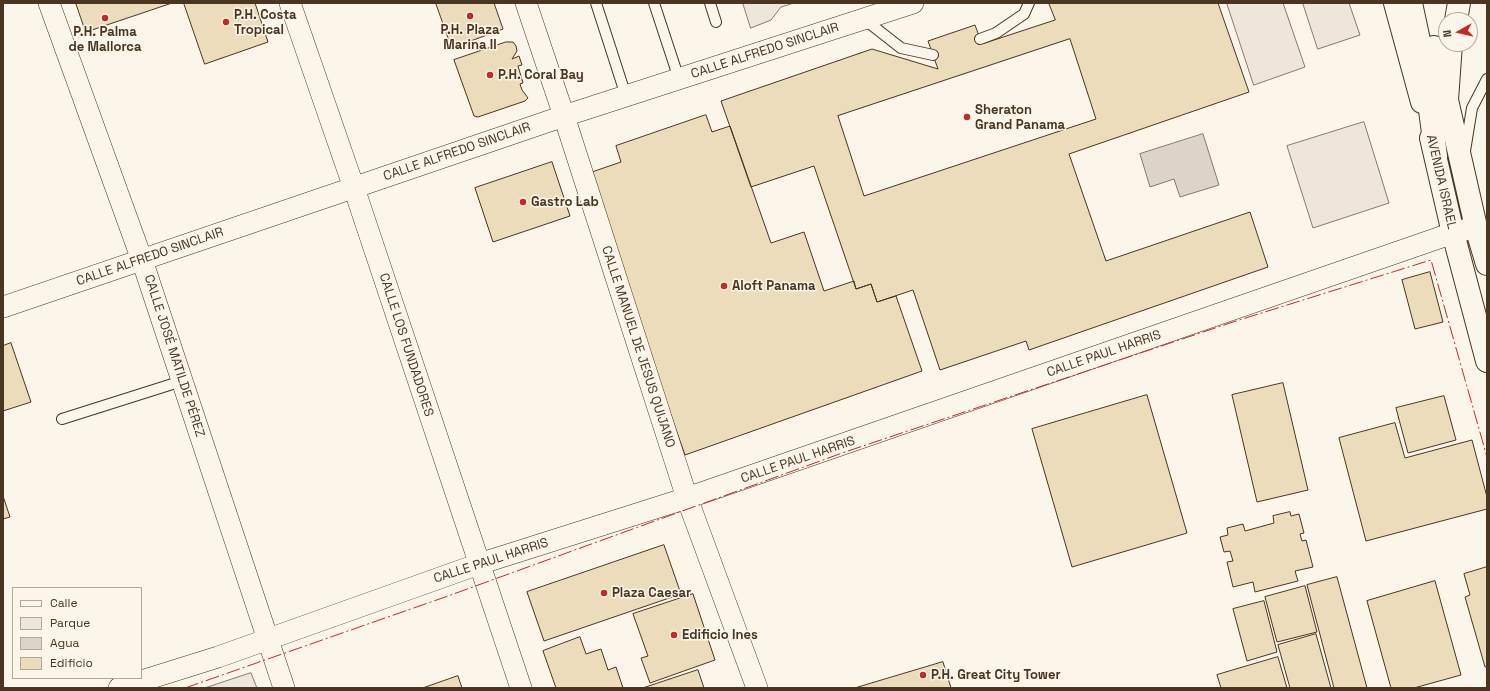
<!DOCTYPE html>
<meta charset="utf-8">
<style>
body{margin:0}
#map{position:relative;width:1490px;height:691px;overflow:hidden;background:#fbf6e9;font-family:"Space Grotesk",sans-serif}
canvas{display:block}
.frame{position:absolute;inset:0;border:4px solid #4a3520;pointer-events:none}
.legend{position:absolute;left:12px;top:587px;width:130px;height:92px;box-sizing:border-box;background:#fbf6e9;border:1px solid #b4a999;margin:0;padding:5px 7px;list-style:none;font-size:12px;color:#4a3520}
.legend li{display:flex;align-items:center;gap:8px;height:20px}
.legend b{width:20px;border:1px solid #b4a999}
.north{position:absolute;left:1438px;top:12px;width:40px;height:40px;box-sizing:border-box;background:#fbf6e9;border:1px solid #b4a999;border-radius:50%;rotate:262deg;font-size:11px;font-weight:700;line-height:16px;text-align:center;color:#4a3520}
.north::after{content:'';display:block;margin:auto;width:14px;height:18px;background:#c62828;clip-path:polygon(50% 0,100% 100%,50% 72%,0 100%)}
</style>
<div id="map">
<canvas width="1490" height="691"></canvas>
<div class="frame"></div>
<ul class="legend">
<li><b style="height:5px;background:#fbf6e9"></b>Calle</li>
<li><b style="height:11px;background:#ede6d9"></b>Parque</li>
<li><b style="height:11px;background:#dcd4c6"></b>Agua</li>
<li><b style="height:11px;background:#ecdcbc"></b>Edificio</li>
</ul>
<div class="north">N</div>
</div>
<script>
const c = document.querySelector('canvas').getContext('2d');
c.lineJoin = 'round';
function paint(path, color) {
  c.fillStyle = color;
  c.fill(path, 'evenodd');
}
function stroke(path, color, width, dash) {
  c.strokeStyle = color;
  c.lineWidth = width;
  c.lineCap = dash ? 'butt' : 'round';
  c.setLineDash(dash || []);
  c.stroke(path);
}
function label(font, color, halo, rows, align = 'center') {
  c.font = font + ' "Space Grotesk",sans-serif';
  c.lineWidth = 3;
  c.setLineDash([]);
  c.textBaseline = 'middle';
  c.strokeStyle = halo;
  c.fillStyle = color;
  for (const [text, x, y, turn = 0] of rows) {
    c.save();
    c.translate(x, y);
    c.rotate((+turn || 0) * Math.PI / 180);
    c.textAlign = isNaN(turn) ? turn : align;
    if (halo) c.strokeText(text, 0, 0);
    c.fillText(text, 0, 0);
    c.restore();
  }
}
const green = new Path2D(`
 M1227,3H1283L1305,67L1254,85Z
 M1303,3H1349L1360,35L1318,49Z
 M1364,122L1389,203L1313,228L1287,146Z`);
const parking = new Path2D(`
 M743,3H794L781,7L771,20L751,28Z
 M251,673L257,688H205Z`);
const water = new Path2D(`
 M1203,134L1219,185L1180,197L1174,179L1150,187L1140,154Z`);
const building = new Path2D(`
 M76,3H172L86,32Z
 M184,3H255L268,42L205,64Z
 M436,3H494L503,29L452,48Z
 M1049,3H1218L1249,92L1069,154L1106,261L1250,212L1268,267L1029,350L1026,341L940,370L913,290L877,302L871,284L856,289L814,166L751,187L721,101L872,49L938,69L928,41L975,25L982,44L1055,20Z
 M1070,39L1096,119L864,196L838,116Z
 M506,42H513L516,46L517,51L512,59L519,56L522,65L518,66L523,83L520,84L522,90L528,98L525,101L478,117L474,116L454,60Z
 M706,115L712,132L730,126L771,243L804,232L824,291L854,281L856,289L871,284L877,302L896,296L922,371L685,455L586,174L621,162L616,146Z
 M552,162L570,216L493,242L475,188Z
 M1430,272L1443,322L1415,329L1402,280Z
 M11,343L31,402L3,411V346Z
 M1283,383L1308,490L1257,502L1232,395Z
 M1147,395L1187,533L1072,567L1032,429Z
 M1444,396L1456,440L1408,453L1396,408Z
 M1395,423L1405,458L1472,440L1487,497V509L1366,541L1339,438Z
 M3,496L10,517L3,519Z
 M1290,512L1291,516L1299,514L1304,533L1300,534L1302,541L1306,540L1313,567L1295,571L1298,581L1255,592L1253,582L1233,587L1227,562L1233,561L1230,551L1224,552L1220,537L1228,535L1227,528L1243,524L1245,531L1274,523L1273,516Z
 M664,545L681,594L544,641L527,592Z
 M1487,567V667H1485L1465,597L1470,595L1464,574Z
 M1337,577L1367,688H1334L1307,585Z
 M1435,581L1461,675L1414,688H1391L1367,601Z
 M1305,586L1317,632L1277,642L1265,597Z
 M693,594L715,660L650,683L641,658L648,656L633,614Z
 M1264,601L1277,652L1247,661L1233,609Z
 M1316,634L1331,688H1290L1278,645Z
 M580,637L586,654L601,649L608,670L616,667L623,688H556L543,651Z
 M1278,657L1287,688H1221L1217,675Z
 M943,662L951,688H855Z
 M698,670L704,688H643Z
 M458,676L462,688H423Z`);
const service = new Path2D(`
 M596,3L626,96
 M654,3L679,79
 M710,3L716,22
 M864,19L901,48L933,55
 M980,39L996,33L1024,14L1029,3
 M1465,151L1472,108L1487,79
 M62,419L182,381`);
const minor = new Path2D(`
 M49,3L142,260L284,688
 M290,3L354,188L521,688
 M526,3L564,116L687,498L757,688
 M3,307L564,116L913,3
 M119,688L218,657L479,564L687,498L1453,233L1476,227`);
const primary = new Path2D(`
 M1395,3L1422,102
 M1456,20L1459,3
 M1451,44L1447,100L1476,227L1487,264
 M1431,138L1453,233L1487,361`);
const motorway = new Path2D(`
 M1411,3L1424,64L1436,156
 M1434,47L1447,100`);
const power = new Path2D(`
 M185,688L448,596L845,452L1236,321L1431,260L1487,457`);
const markers = [
 [470,16,4,"#c62828"],
 [105,18,4,"#c62828"],
 [226,22,4,"#c62828"],
 [490,75,4,"#c62828"],
 [967,117,4,"#c62828"],
 [523,202,4,"#c62828"],
 [724,286,4,"#c62828"],
 [604,593,4,"#c62828"],
 [674,635,4,"#c62828"],
 [923,675,4,"#c62828"]
];
const poiNames = [
 ["P.H. Costa",234,15],
 ["Tropical",234,30],
 ["P.H. Plaza",470,30,"center"],
 ["Marina II",470,45,"center"],
 ["P.H. Palma",105,32,"center"],
 ["de Mallorca",105,47,"center"],
 ["P.H. Coral Bay",498,75],
 ["Sheraton",975,110],
 ["Grand Panama",975,125],
 ["Gastro Lab",531,202],
 ["Aloft Panama",732,286],
 ["Plaza Caesar",612,593],
 ["Edificio Ines",682,635],
 ["P.H. Great City Tower",931,675]
];
const streetNames = [
 ["CALLE ALFREDO SINCLAIR",765,51,-18],
 ["CALLE ALFREDO SINCLAIR",457,152,-19],
 ["AVENIDA ISRAEL",1441,182,77],
 ["CALLE ALFREDO SINCLAIR",150,257,-19],
 ["CALLE LOS FUNDADORES",406,345,72],
 ["CALLE MANUEL DE JESUS QUIJANO",638,347,72],
 ["CALLE PAUL HARRIS",1104,354,-19],
 ["CALLE JOSÉ MATILDE PÉREZ",174,356,72],
 ["CALLE PAUL HARRIS",798,460,-19],
 ["CALLE PAUL HARRIS",491,561,-18]
];
paint(green, '#ede6d9');
stroke(green, '#887966', 1);
paint(parking, '#ede7d9');
stroke(parking, '#887966', 1);
paint(water, '#dcd4c6');
stroke(water, '#887966', 1);
paint(building, '#ecdcbc');
stroke(building, '#4a3520', 1);
stroke(service, '#4a3520', 12);
stroke(minor, '#4a3520', 22);
stroke(primary, '#4a3520', 24);
stroke(motorway, '#4a3520', 24);
stroke(service, '#fbf6e9', 10);
stroke(minor, '#fbf6e9', 21);
stroke(primary, '#fbf6e9', 22);
stroke(motorway, '#fbf6e9', 22);
stroke(power, '#c62828', 1, [14, 3, 2, 3]);
for (const [x, y, r, color] of markers) {
  const dot = new Path2D();
  dot.arc(x, y, r, 0, 2 * Math.PI);
  c.fillStyle = color;
  c.fill(dot);
  stroke(dot, '#fbf6e9', 1.5);
}
label('bold 13px', '#4a3520', '#fbf6e9', poiNames, 'left');
label('13px', '#4a3520', '#fbf6e9', streetNames);
</script>
